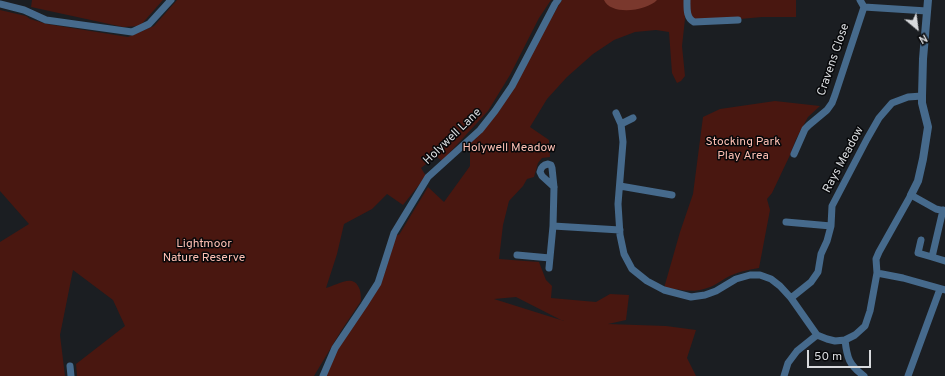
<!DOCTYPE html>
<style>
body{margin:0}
#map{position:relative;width:945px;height:376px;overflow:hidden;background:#1b1e22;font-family:Overpass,sans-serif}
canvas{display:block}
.north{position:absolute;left:897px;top:8px;width:40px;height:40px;-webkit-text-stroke:3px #07080a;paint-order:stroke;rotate:151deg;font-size:11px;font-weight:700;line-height:16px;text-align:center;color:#d8dadd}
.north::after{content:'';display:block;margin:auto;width:14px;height:18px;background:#d8dadd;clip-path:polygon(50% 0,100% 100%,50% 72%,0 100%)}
.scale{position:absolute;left:807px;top:350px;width:64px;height:18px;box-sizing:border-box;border:2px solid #d8dadd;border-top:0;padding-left:5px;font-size:12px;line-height:14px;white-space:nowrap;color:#d8dadd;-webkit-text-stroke:3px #07080a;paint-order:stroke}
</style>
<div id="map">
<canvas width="945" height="376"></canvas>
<div class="north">N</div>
<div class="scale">50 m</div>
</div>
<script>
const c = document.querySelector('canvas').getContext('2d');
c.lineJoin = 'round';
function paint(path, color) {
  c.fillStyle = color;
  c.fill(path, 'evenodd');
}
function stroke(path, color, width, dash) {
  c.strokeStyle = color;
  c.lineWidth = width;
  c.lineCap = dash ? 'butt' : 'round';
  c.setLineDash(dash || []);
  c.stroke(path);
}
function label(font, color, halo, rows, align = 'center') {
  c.font = font + ' Overpass,sans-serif';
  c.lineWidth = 3;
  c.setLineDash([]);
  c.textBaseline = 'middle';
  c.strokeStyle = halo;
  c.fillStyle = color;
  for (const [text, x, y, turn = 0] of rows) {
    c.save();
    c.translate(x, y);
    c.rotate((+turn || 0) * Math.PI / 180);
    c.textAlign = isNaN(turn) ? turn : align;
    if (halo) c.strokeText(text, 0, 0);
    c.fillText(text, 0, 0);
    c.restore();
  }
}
const green = new Path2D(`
 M32,0H163L140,26L123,27L31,7Z
 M177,0H551L539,18L510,75L488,111L442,161L436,156L421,168L426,176L403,205L387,194L372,209L344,224L337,254L326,288C335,286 352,274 358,286C361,290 361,297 361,301L341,331L314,376H77L76,364L125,326L113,300L73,270L60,335L65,376H0V242L29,224L0,191V10L26,16L30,19L47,24L128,37L154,26Z
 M562,0H684L685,19L682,46L685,76L681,81L677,83L672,73L669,32L656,30L635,32L614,40L593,54L567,77L547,99L530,127L549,140L550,157L542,158L538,163L534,177L527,179L523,186L509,201L503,225L499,259L539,262L546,280L552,286L551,298L596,302L610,294L629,295L626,320L608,324L666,326L696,330L687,358L696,376H323L335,348L378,283L394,233L399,235L428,187L444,202L470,166V142L477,138L476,133L495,111ZM516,297L563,321H564L494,299Z
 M688,0H796V17H762L740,19L692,20Z
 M775,101L820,106L808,117L796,139L790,155L772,193L767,199L770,210L759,268C748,270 736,272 726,278C719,282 713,287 704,289C692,293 677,289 664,288L680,232L693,194L703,117L720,109Z`);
const water = new Path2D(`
 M604,0H657C647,11 611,16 604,0Z`);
const minor = new Path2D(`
 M687,0C687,8 686,18 694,22L738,20
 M860,0L864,7L927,11
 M0,4L24,10L46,20L132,32L149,24L171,0
 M616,113L621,124L623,142L618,204L620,235L624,254L632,269L647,281L664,290L691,297L705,295L716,291L736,279L750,275H760L771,279L780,286L791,298L817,335L827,339L835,341L845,340L855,335L865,326L870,311L877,273L876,259L879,252L911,195L936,209L945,211
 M621,124L633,118
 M794,154L805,129L809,125L827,110L832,103L835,95L864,7
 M620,186L672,195
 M943,210L932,257L945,261
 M786,222L831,226
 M553,226L620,230
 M921,240L918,253L932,257
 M517,255L550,258
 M549,268L553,226L554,187L552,168L551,165L548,164C543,165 541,167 540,172L542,176L554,187
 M877,273L903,278L945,290
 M791,298L811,282L818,272L821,254L827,241L831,226L832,206L867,139L879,118L892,103L908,97L922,96
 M845,340C847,358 849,365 864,376
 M70,366L71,376
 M323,376L335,348L364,305L378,283L394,233L428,177L480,130L495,111L512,86L555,4L558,0
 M784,376L788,363L797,351L817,335
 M908,376L940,289`);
const tertiary = new Path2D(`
 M911,195L918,181L923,159L928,127L922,103V96L923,59L928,0`);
const streetNames = [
 ["Cravens Close",834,60,-71],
 ["Holywell Lane",453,137,-44],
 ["Rays Meadow",844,160,-62]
];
const parkNames = [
 ["Stocking Park",743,143],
 ["Play Area",743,157],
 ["Holywell Meadow",509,149],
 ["Lightmoor",204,245],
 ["Nature Reserve",204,259]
];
paint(green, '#491710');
paint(water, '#7a382d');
stroke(minor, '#466a8c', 7);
stroke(tertiary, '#466a8c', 8);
label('12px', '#d8dadd', '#07080a', streetNames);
label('12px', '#fec0b4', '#07080a', parkNames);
</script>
